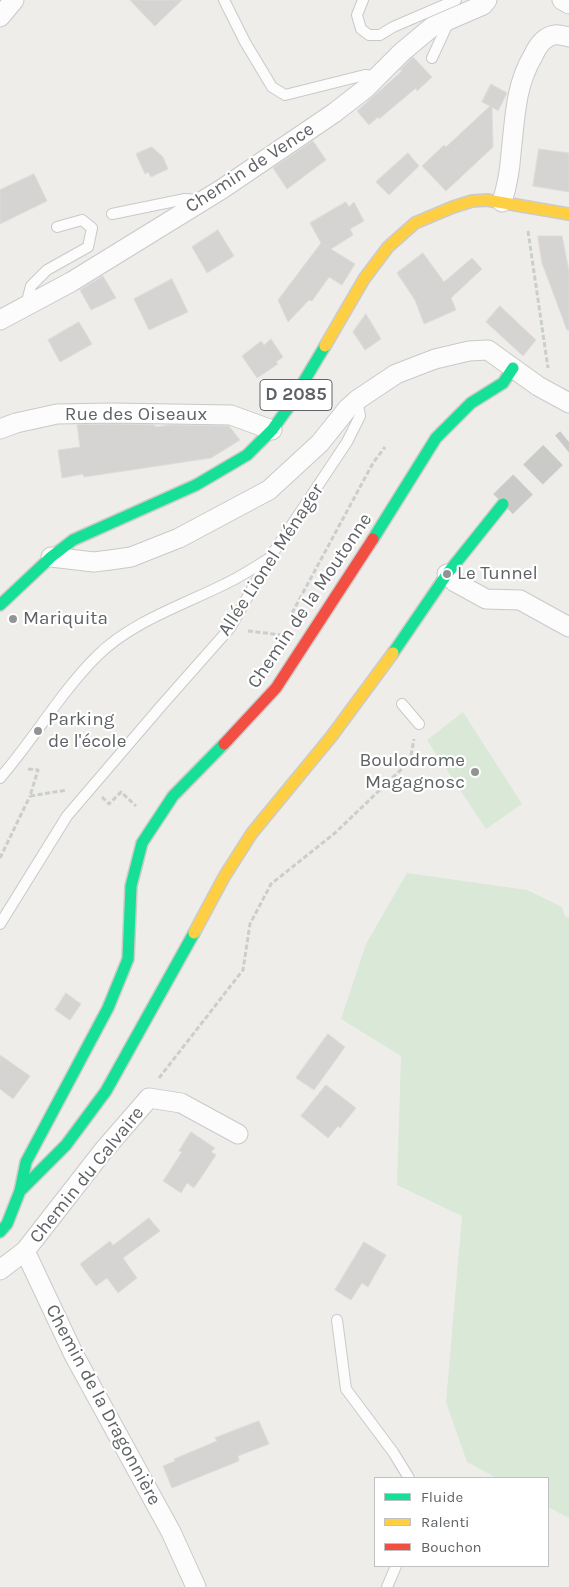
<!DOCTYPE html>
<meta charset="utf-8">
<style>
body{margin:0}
#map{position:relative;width:569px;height:1587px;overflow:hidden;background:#eeedea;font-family:Karla,sans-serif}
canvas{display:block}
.legend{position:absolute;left:374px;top:1477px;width:175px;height:90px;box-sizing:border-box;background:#fff;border:1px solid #bfc1c2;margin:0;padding:6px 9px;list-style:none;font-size:15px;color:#5f6366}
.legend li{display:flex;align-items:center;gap:10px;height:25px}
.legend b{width:25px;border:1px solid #bfc1c2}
</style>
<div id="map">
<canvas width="569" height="1587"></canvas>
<ul class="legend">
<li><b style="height:6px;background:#16e098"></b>Fluide</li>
<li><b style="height:6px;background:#ffcf43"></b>Ralenti</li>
<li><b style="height:6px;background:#f24e42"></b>Bouchon</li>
</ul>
</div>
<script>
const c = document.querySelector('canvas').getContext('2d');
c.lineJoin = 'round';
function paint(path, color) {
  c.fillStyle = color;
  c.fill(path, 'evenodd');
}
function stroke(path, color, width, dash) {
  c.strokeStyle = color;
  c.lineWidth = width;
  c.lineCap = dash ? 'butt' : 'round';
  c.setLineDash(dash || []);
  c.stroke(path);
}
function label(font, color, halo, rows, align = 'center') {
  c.font = font + ' Karla,sans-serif';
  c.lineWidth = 4.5;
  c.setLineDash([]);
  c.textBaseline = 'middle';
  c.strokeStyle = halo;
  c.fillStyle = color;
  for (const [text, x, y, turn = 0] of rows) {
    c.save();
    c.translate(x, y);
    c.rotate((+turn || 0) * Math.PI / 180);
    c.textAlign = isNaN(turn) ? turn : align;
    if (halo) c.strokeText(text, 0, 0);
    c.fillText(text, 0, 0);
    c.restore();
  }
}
const green = new Path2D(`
 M463,712L522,804L486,829L427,740Z
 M407,873L527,890L562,907L565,916L569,918V1518L548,1507V1478H497L467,1462L446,1402L462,1216L397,1185L401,1056L341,1019L366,944Z`);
const building = new Path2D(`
 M130,0H182L155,26Z
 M413,57L432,77L417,91L416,88L379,119L378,117L369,125L357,111L402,71L400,70Z
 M491,84L507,93L498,111L492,107L493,147L446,191L422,166L444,145L446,147L490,106L482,102Z
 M313,141L326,160L287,189L273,168Z
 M152,147L163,157L168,169L151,177L148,172L145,174L136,154Z
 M539,149L569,153V192L533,186Z
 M408,153L419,166L389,195L376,182Z
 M34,174L47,201L0,224V190Z
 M346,202L349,207L354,202L364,221L350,229L353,235L331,249L355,264L342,285L329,277L312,301L309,300L288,322L278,300L321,243L310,223Z
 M218,230L234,256L207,273L192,247Z
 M538,236H562L569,271V330H567L542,263Z
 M423,253L444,282L472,258L482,269L451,298L456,310L424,324L415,300L397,273Z
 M103,276L116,298L91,310L80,290Z
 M172,279L188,312L149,330L134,299Z
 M500,306L536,340L523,356L486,322Z
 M366,314L381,339L365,350L353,332Z
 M79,322L92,344L60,362L48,340Z
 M271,339L283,357L276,362L278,364L257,378L242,356L261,341L264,345Z
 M112,424L155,425V427L171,425L229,426L240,440L211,458L84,477L83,474L62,478L58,450L80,447L77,425Z
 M66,993L81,1004L70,1020L55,1010Z
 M328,1034L345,1047L314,1090L296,1078Z
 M0,1055L30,1076L13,1099L0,1089Z
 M326,1085L356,1108L340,1128L338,1126L328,1138L301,1116Z
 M191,1132L215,1148L211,1152L216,1155L194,1188L187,1183L181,1193L163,1181L182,1152L179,1151Z
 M149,1218L160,1231L123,1258L137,1278L118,1293L107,1278L96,1286L80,1264L110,1241L113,1245Z
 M364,1242L386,1255L368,1287L362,1283L351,1300L335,1290Z
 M259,1421L269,1444L238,1456L239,1461L172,1488L163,1466L175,1461L174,1459L217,1441L215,1438Z`);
const secondaryTunnel = new Path2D(`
 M503,504L553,455L569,442`);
const path = new Path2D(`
 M528,231L548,368
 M292,613L373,463L385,447
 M248,631L282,635
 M28,769L38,770L30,796L67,790
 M102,797L109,804L121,792L136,806
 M0,858L30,796
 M159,1078L243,970L250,924L271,884L335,833L410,761L414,739`);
const lane = new Path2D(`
 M224,0L245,42L272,87L285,95L365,75L378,77
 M363,0L357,15L361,29L369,35H380L393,27L456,0
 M432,58L450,19
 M112,214L185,199L201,200
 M26,305L31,286L47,270L88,247L92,228L82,220L57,227
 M402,704L419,724
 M0,778C34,739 60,693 97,656C131,622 183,605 225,584C240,577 254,568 268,559
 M0,924L67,816L162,705L230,628L269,559L347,442L360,416L357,400
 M337,1320L346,1389L393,1452L409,1478
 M387,1587L396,1566`);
const street = new Path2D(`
 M562,0L569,4
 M0,17L14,0
 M502,202C507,186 510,170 511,153C515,119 515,86 533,56C537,47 543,37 554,35C559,34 564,36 569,37
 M0,320L71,282L222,189L334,113L365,89L402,52L432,27L483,5L487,0
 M0,429L16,423L57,414L112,413L231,415L272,430
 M51,557L94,562L110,560L131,557L179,538L269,490L320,443L348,408L357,400L396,374L435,359L469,351L488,350L538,386L569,403
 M447,574L455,582L486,599L520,600L569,627
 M25,1251L74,1355L171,1532L196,1587
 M0,1270L25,1251L103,1151L149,1098L181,1103L238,1134`);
const fast = new Path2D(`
 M373,539L436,438L471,403L503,383L513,368
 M0,605L51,557L73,540L196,485L247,455L272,430L288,408L325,346
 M393,653L447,574L503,504
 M20,1191L66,1145L106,1091L194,933
 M0,1232L7,1224L20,1191L26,1162L108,1008L128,959L131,886L142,843L173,796L224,744`);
const slow = new Path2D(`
 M325,346L364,279L388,247L415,223L453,207L472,201L487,200L569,214
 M194,933L224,877L252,833L331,737L393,653`);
const jam = new Path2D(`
 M224,744L276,688L373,539`);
const markers = [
 [447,574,5,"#919394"],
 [13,619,5,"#919394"],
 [38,731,5,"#919394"],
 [475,772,5,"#919394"]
];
const shields = [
 [296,395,72]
];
const shieldNames = [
 ["D 2085",296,395]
];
const streetNames = [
 ["Chemin de Vence",250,168,-33],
 ["Rue des Oiseaux",136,415],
 ["Allée Lionel Ménager",271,560,-57],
 ["Chemin de la Moutonne",310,601,-56],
 ["Chemin du Calvaire",87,1175,-51],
 ["Chemin de la Dragonnière",103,1405,62]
];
const poiNames = [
 ["Le Tunnel",457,574],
 ["Mariquita",23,619],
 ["Parking",48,720],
 ["de l'école",48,742],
 ["Boulodrome",465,761,"right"],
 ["Magagnosc",465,783,"right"]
];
paint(green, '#dae8d7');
paint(building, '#d5d4d2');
stroke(building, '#dedcd9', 1);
stroke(secondaryTunnel, '#cacac9', 28, [28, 14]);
stroke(lane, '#c9c9c9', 12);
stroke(street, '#c9c9c9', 21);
stroke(fast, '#cbcbcb', 14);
stroke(slow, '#cbcbcb', 14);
stroke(jam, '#cbcbcb', 14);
stroke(path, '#cacecc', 3, [5, 2.5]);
stroke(lane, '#fcfcfc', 10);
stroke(street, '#fcfcfc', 19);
stroke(fast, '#16e098', 11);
stroke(slow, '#ffcf43', 11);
stroke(jam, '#f24e42', 11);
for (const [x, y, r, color] of markers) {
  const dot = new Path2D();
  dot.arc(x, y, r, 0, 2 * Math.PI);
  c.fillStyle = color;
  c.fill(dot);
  stroke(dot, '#fff', 2);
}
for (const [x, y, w] of shields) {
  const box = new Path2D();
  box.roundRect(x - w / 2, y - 15.5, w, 31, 4);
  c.fillStyle = '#fff';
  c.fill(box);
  stroke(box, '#5f6366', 1);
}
label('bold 18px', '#5f6366', null, shieldNames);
label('19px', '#5f6366', '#fff', streetNames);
label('19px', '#5f6366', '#fff', poiNames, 'left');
</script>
